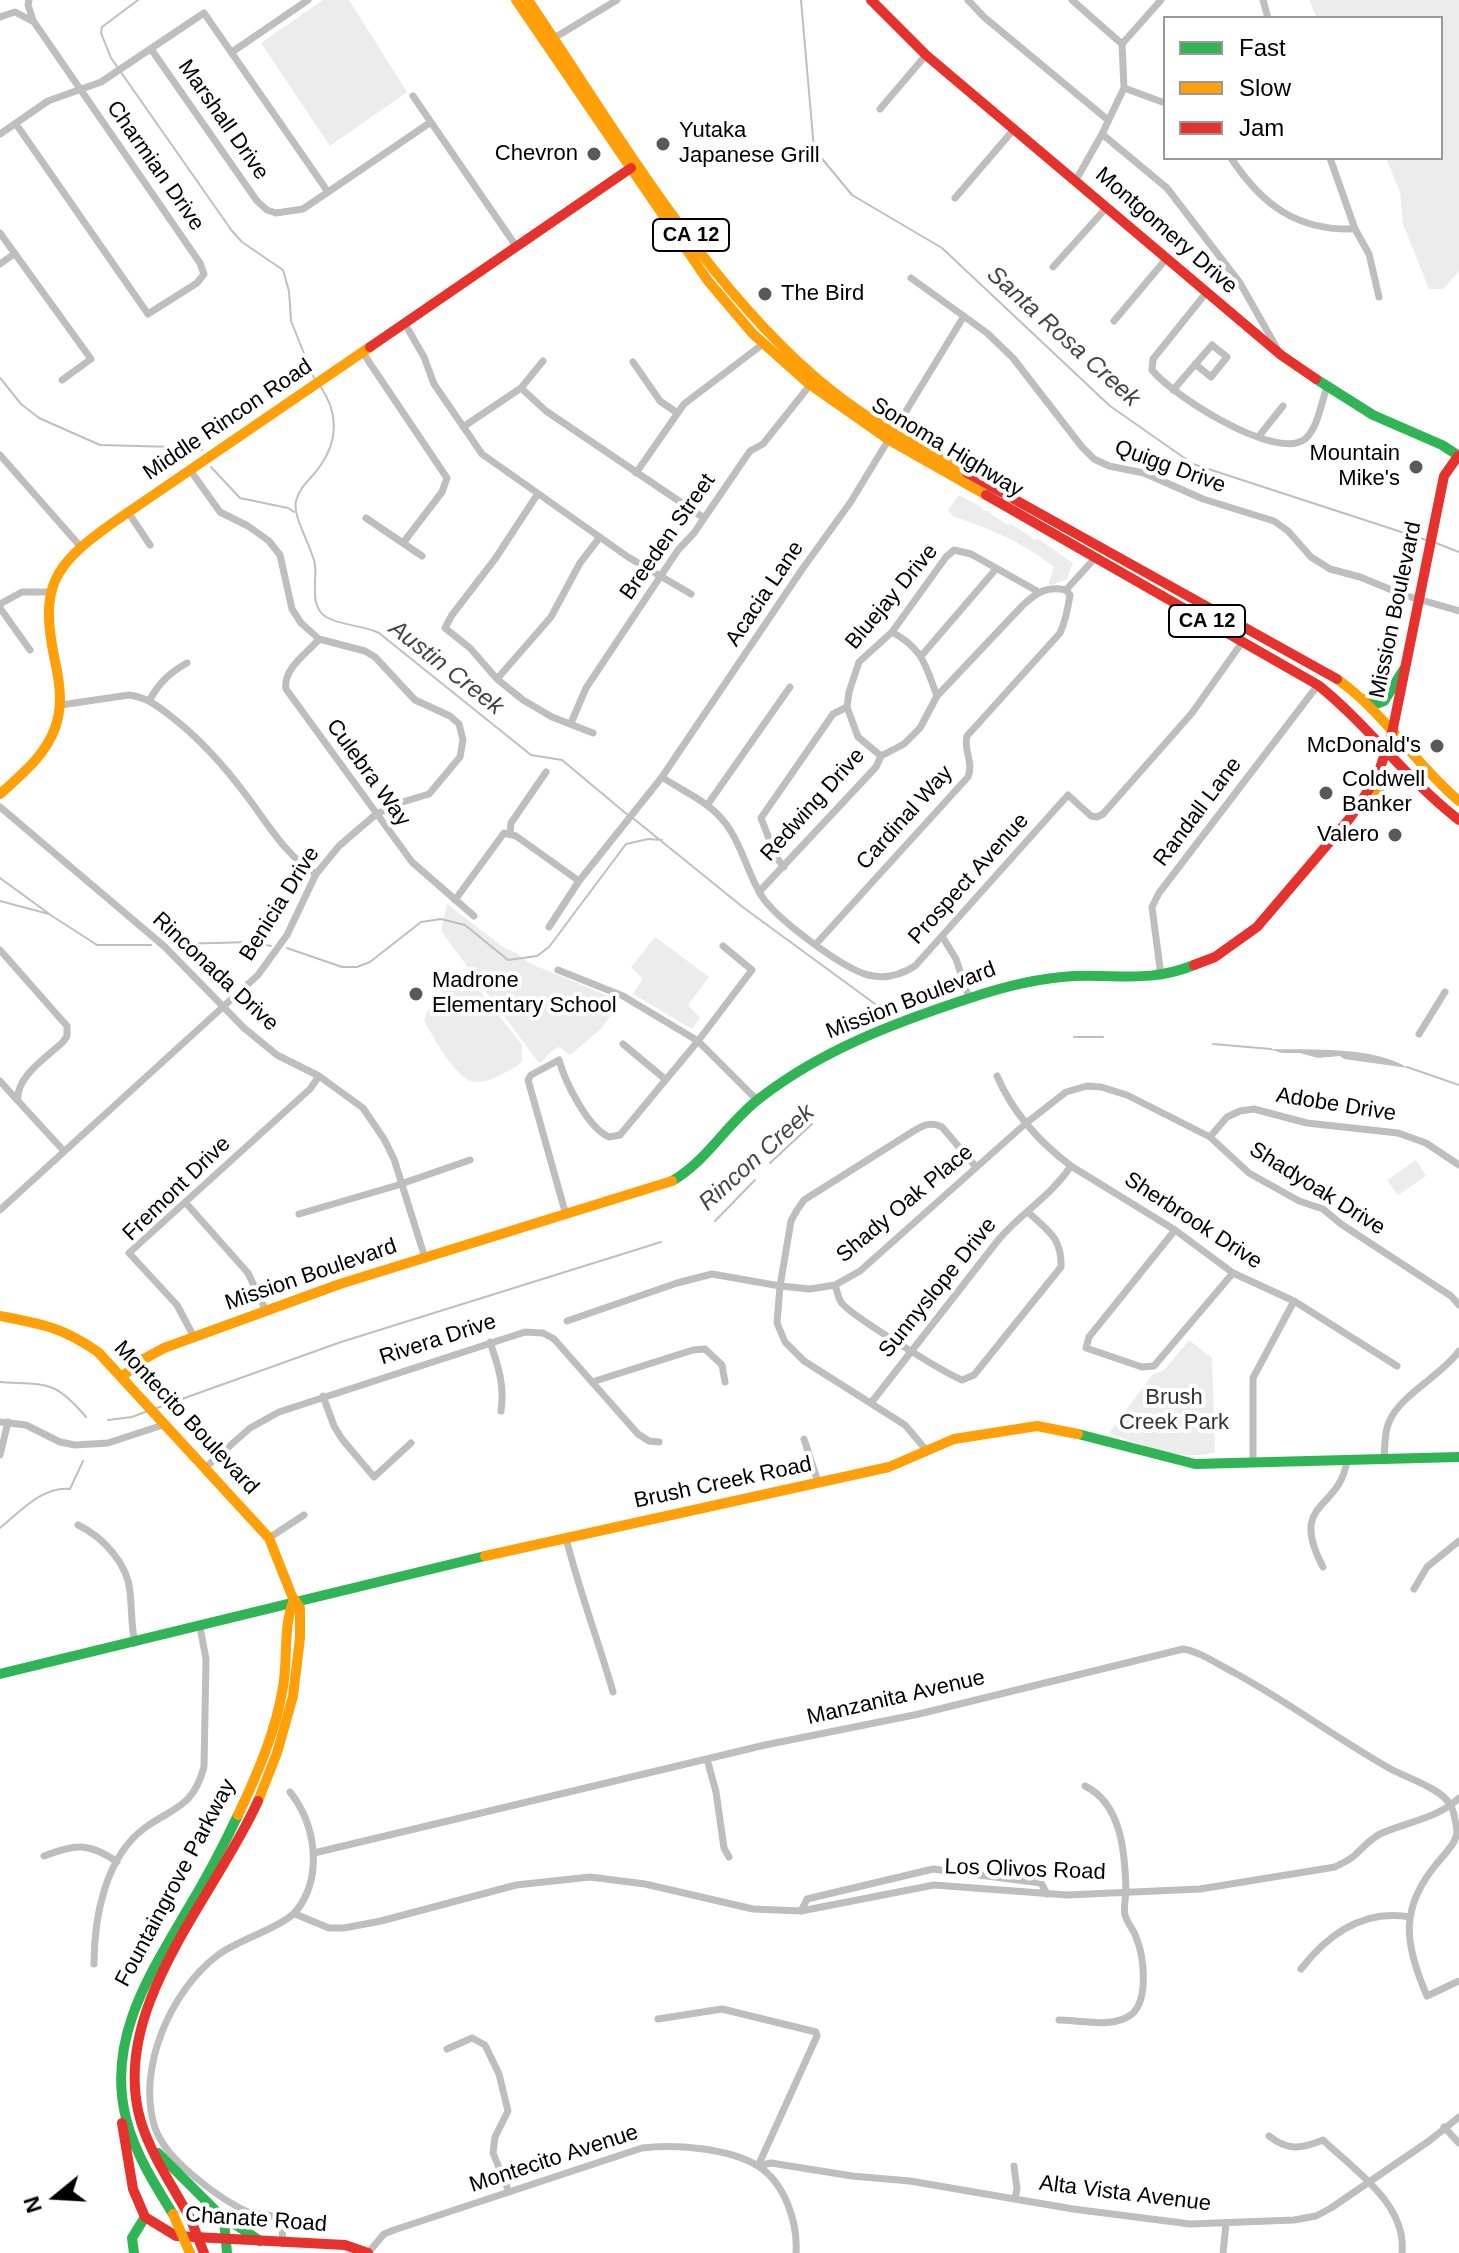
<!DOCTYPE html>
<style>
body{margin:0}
#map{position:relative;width:1459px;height:2253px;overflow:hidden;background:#fff;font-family:Arial,sans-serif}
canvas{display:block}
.legend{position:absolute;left:1163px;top:16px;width:280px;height:144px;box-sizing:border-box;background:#fff;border:2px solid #999;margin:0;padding:10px 14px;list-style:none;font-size:24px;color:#000}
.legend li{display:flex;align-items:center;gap:16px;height:40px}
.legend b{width:40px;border:2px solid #999}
.north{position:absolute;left:16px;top:2157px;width:80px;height:80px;-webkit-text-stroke:6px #fff;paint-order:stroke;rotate:252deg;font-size:22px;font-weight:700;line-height:32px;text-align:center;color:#000}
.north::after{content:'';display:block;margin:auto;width:28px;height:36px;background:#000;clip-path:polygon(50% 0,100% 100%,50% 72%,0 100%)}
</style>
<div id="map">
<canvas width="1459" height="2253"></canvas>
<ul class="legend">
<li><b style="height:10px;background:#30b455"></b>Fast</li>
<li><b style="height:10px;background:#ff9f0a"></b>Slow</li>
<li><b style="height:10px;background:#e5322d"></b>Jam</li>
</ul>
<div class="north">N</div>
</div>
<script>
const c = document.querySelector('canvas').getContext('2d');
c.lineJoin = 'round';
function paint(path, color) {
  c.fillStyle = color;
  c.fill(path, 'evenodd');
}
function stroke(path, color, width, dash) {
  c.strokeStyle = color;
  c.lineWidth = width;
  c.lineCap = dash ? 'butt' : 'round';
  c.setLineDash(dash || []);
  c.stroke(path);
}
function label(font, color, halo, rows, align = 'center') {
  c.font = font + ' Arial,sans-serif';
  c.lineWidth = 8;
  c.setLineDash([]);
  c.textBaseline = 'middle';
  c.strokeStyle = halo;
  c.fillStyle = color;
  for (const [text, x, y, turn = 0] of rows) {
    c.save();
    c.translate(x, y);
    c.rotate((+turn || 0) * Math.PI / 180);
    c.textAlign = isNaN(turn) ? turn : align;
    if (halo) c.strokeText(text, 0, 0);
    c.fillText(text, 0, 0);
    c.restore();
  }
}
const green = new Path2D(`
 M323,0H349L407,92L330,146L261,43Z
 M1309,0H1459V271L1443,289H1429L1403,224L1400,192L1386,158H1441V18H1317Z
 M959,495L981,507L984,512L986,510L1007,525L1010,523L1035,540L1037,538L1073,563L1067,579L1050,586L1049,583L1054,567C1023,542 989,529 953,516L948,510Z
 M447,904L503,947L518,954L529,963L620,1001L602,1028L570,1055L560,1047C549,1049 548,1059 539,1063L441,931Z
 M655,937L709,977L688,1005L700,1018L692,1029L633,994L643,979L631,967Z
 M472,981L522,1045V1062C511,1070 490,1083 476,1082C457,1082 432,1035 424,1020C433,997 445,984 472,981Z
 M1416,1160L1426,1176L1398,1195L1387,1180Z
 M1189,1340L1212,1358L1215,1452C1181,1463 1140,1444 1109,1433L1153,1374L1164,1370Z`);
const water = new Path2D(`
 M1269,1049C1309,1050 1375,1046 1408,1068L1344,1059L1340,1056L1318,1058L1300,1053H1282Z`);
const stream = new Path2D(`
 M138,0L102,27L101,33L111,58L232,231L242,242L283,270L289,291L291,321L314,378
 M801,0L814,149L852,195L942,248L1110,406L1193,464L1426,540
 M0,378L21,404L39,418L100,445L175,447
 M320,386C338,411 339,440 320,466C312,479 300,485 296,501C292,517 312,546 315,565C317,581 309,606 326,617C342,626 363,625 379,633L531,755L562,760L629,816
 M192,446L202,450
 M211,467L240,498L288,508L294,512
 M1436,543L1459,552
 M634,819L744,908L886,1012
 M0,878L48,913
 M0,901L49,914L97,945H151
 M176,944L253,942L271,946
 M287,948L342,967H357L370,962L421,922L441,919L465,925L508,960L537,956L549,947L626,844L648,839L662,840
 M1074,1037H1103
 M1213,1044L1271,1049
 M1407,1067L1459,1085
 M770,1163L812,1124
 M715,1221L755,1180
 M0,1382C46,1385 54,1379 86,1417
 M154,1409L341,1342L661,1242
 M108,1420L132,1417L148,1411
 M0,1528C20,1512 42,1486 70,1489L83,1461`);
const street = new Path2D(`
 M29,0L28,5L33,20
 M968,0L984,17L1108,120
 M1072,0L1122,44
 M1263,0L1268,18
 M0,17L15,12L34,22L200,263L204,274L197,283L148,314L16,124
 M554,38L617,0
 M151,49L257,201L267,210L276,213L303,209L431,122
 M232,52L308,0
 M1124,88L1165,103
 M413,96L516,246
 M880,109L926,55
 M0,134L48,101L101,82L204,13L328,192
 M1102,134L1167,188L1240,283L1278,350
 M1231,158C1262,205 1297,231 1355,229
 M1330,158L1355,229L1369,254L1379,297
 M1076,180L1102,134L1124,88L1122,44L1161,0
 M955,198L1015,128
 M0,233L91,359L62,380
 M0,264L14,254
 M1053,267L1107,207
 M911,278L987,333L1013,358L1082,447L1094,459L1109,466L1144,473L1203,499L1274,521L1288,531L1311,557L1330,569L1360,577L1404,595L1459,611
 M1206,293L1153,359L1152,370C1172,395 1276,462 1305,439C1318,428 1321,403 1327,387
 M1114,321L1166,259
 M405,324L424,357L434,384L482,454L628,557L691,594
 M363,353L447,478L442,492L403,543
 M633,362L660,401L676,412
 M521,388L546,411L704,518
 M1173,390L1212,345L1227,357L1211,377L1195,364
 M463,427L521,388L543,361
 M1259,436L1283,406
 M0,455L80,546
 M636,473L684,404L763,344
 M537,495L495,559L452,615L445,628L470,648L497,679L523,700L552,717L593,733
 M128,512L150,545
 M366,518L422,556
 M0,604L22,592H49
 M0,608L30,650
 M892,632C923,649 925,664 937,696
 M319,639C307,654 283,668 286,689L412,862L474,916
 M922,655L996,569
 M497,679L551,617L580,563L600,537
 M149,701C159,683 169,673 187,663
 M61,705L129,695C147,697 159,707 173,718C200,739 225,767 246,795C268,824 285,855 316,874
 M847,707L858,737L881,756
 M571,723L586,688L678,550L694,533L750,451L763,444L810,385
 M662,777C685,793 709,801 726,824C742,845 747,872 761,895C775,918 842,968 868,975C884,979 901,975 915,966L1068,795L1091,816L1097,817L1103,814L1192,713L1243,641
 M708,804L790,687
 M0,807L165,947L244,1028L277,1055L319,1076L363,1108L384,1139L394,1159L425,1258
 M510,833L511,823L546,772
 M784,867L776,857L761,818L833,714L847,707L849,692L859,662L892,632L946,557L954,550L971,554L1037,591
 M759,892L876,767L881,756L904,744L920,728L937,696L1023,605C1037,592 1047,586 1066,590
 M455,900L504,833L516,836L579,881
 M549,927L579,881L662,777L803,568L850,503L964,316
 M942,936L956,959L969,998
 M816,944L968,777C974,761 963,751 967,736L1060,633C1066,620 1068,608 1070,595L1066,590L1096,557
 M0,950L67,1026V1036L63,1042C47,1057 15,1077 18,1101L63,1150
 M558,970L623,996L698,1041L757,1100
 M1161,976L1152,907L1159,893L1318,685
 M1419,1034L1445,992
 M623,1044L665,1079
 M997,1076C1013,1113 1039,1142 1071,1166L1175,1230L1233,1273L1294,1301L1397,1366
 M0,1081L17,1100
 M1210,1137L1227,1117L1240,1111L1254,1109L1307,1123L1398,1133L1426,1143L1459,1165
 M185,1202L248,1273L266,1311
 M0,1210L258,975L287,935L316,874L339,846L375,815L396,804L429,794L460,757L463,740L459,724L450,716L415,700L375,657L365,651L319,639L301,623L292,609L280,555L269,541L248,526L220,512L190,470
 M299,1214L395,1186L470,1160
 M566,1215L528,1080L531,1075L559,1060C565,1082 588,1128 609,1137L620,1135L698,1041L752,970L723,946
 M1175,1230L1089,1337L1086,1348L1142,1367L1154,1366L1233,1273
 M835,1285C837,1290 838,1298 841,1302C848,1314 945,1373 962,1380L974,1375L1061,1267C1062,1238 1048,1231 1029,1213
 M567,1321L677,1283L712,1274L780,1286L810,1289L835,1285L860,1271L1025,1124L1066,1092L1087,1086L1101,1087L1127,1095L1210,1137L1249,1173L1299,1201L1323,1209L1341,1224L1451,1296L1459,1305
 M194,1337L177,1305L129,1253L310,1089L319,1076
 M490,1342C498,1365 505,1386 501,1411
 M592,1382L693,1350L705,1349L722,1365L725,1382
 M323,1396L334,1426L342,1439L374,1477L411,1443
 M871,1403L999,1239C1022,1212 1051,1196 1071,1166
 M0,1422L26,1425L60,1442L75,1445L108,1443L166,1424
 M804,1439L818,1482
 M927,1451L905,1425L804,1361L785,1342L777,1323L780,1286L791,1221L797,1210L804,1200L912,1132C922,1126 930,1121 942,1127L976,1167
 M0,1455L8,1422
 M1384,1459C1385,1448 1384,1433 1389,1422C1400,1395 1441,1376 1459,1351
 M1253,1462V1378L1294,1301
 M206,1467L250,1428L279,1412L525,1332L543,1333L554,1339L638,1434L649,1441L659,1442
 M78,1525C103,1537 128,1564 130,1592C132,1610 131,1626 135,1643
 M269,1538L304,1515
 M566,1538C579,1590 598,1640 613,1692
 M1323,1567C1288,1500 1339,1512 1347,1461
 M1414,1589L1427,1567L1459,1541
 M707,1759L716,1792L724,1848L729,1857
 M314,1853L765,1745L919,1714L1183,1649C1201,1652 1217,1664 1233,1672C1287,1701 1336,1738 1389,1768C1406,1778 1442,1788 1451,1806C1454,1811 1456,1825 1457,1830C1457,1843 1446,1852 1439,1861C1399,1907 1404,1943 1427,1996L1459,1981
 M44,1856C75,1844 89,1842 117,1862
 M801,1911L807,1899L933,1869L1041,1883L1047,1894
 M295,1914L329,1928H344L381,1921L516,1885L590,1877L645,1884L753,1909L801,1911L934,1885L1067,1895L1200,1889L1335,1867C1342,1863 1351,1860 1356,1854C1364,1847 1370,1839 1380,1834C1406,1822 1437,1819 1459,1798
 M94,1964C94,1918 105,1856 146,1827C176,1806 193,1807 204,1767L206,1659L200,1627
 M1301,1969C1328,1934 1364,1909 1410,1917
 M658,2019L722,2009L816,2032L817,2036L758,2166
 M1059,2020C1081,2020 1114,2029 1132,2014C1149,1999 1144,1956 1136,1937C1134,1930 1127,1923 1125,1915C1123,1907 1126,1898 1126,1890C1125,1854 1122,1804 1085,1786
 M447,2049L472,2038L485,2045L499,2074L508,2111L495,2137L493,2153L509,2192
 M1444,2127L1459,2143
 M1269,2136C1288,2151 1301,2149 1323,2140C1354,2170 1407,2204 1402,2253
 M758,2166L771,2163L852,2176L910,2181L1073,2209L1190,2224L1294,2220L1316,2216L1331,2208L1429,2141L1459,2117
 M1014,2166L1017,2189L1015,2198
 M283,2244L282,2229L277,2218C268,2213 258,2215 248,2212C228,2203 205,2186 188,2171C175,2160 161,2144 155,2128C136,2069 171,1990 218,1955C237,1940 284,1927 297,1910C323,1876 316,1825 290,1792
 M368,2253L384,2234L394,2230L642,2148C675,2144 729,2148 758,2166C785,2183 798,2223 796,2253
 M1223,2253L1226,2224`);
const fast = new Path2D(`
 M1316,379L1373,415L1442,445L1459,456
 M1364,699L1376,704L1384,701L1404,669
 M672,1181C708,1160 727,1123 760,1098C822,1050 894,1023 967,999C1002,987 1038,978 1074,976C1120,974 1149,983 1194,965
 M1078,1434L1195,1464L1459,1457
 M0,1674L485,1556
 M158,2153L217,2212L260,2241
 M173,2214C155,2185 136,2155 127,2122C105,2043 148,1977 186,1912C205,1881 222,1849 238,1815
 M224,2220L227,2253
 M134,2253L132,2238L145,2217`);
const slow = new Path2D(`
 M516,0L708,281L753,334L809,384L889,440L986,495
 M528,0C617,131 708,292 832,391C873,424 921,448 967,473
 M1337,679C1384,712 1415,764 1459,801
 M0,794C21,775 45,756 55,728C63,706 60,684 55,661C39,586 53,565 114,522L370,347
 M1366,796L1396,777L1411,780
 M0,1316C42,1324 62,1327 98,1352L269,1538L292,1596L300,1608V1638L293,1696L277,1753L258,1801
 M123,1376L142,1360L164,1348L340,1284L672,1181
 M485,1556L889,1467L954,1439L1037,1426L1078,1434
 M238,1815C257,1775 276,1731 283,1687C288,1659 283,1629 293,1602`);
const jam = new Path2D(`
 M871,0L926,55L1281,355L1316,379
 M370,347L631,168
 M967,473L1337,679
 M986,495L1318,685C1369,726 1407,780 1459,820
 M1194,965L1215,957L1257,927L1350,818L1377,777L1392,733L1444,476L1458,456
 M122,2123L133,2189L145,2217
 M145,2217L176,2236L345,2245L368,2253
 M191,2220C174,2188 152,2157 141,2122C107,2010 215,1897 258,1801`);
const slowBridge = new Path2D(`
 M173,2214L190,2253`);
const jamBridge = new Path2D(`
 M191,2220L204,2253`);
const markers = [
 [663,144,8,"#595959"],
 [594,154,8,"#595959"],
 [765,294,8,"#595959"],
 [1416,467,8,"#595959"],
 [1437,746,8,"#595959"],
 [1326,793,8,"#595959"],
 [1395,835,8,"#595959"],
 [416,994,8,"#595959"]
];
const shields = [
 [691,235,76],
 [1207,621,76]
];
const shieldNames = [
 ["CA 12",691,235],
 ["CA 12",1207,621]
];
const streetNames = [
 ["Marshall Drive",223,120,55],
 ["Charmian Drive",155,166,55],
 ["Montgomery Drive",1166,231,41],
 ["Middle Rincon Road",228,420,-34],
 ["Sonoma Highway",947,448,31],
 ["Quigg Drive",1170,467,20],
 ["Breeden Street",668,537,-55],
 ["Acacia Lane",765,594,-56],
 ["Bluejay Drive",892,597,-50],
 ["Mission Boulevard",1396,610,-78],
 ["Culebra Way",368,773,54],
 ["Redwing Drive",813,805,-48],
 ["Randall Lane",1198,812,-53],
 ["Cardinal Way",905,818,-48],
 ["Prospect Avenue",969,879,-48],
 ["Benicia Drive",280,904,-58],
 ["Rinconada Drive",215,972,43],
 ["Mission Boulevard",911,1001,-21],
 ["Adobe Drive",1336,1105,9],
 ["Fremont Drive",177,1189,-44],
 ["Shadyoak Drive",1317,1189,32],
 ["Shady Oak Place",905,1204,-40],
 ["Sherbrook Drive",1193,1221,33],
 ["Mission Boulevard",311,1275,-19],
 ["Sunnyslope Drive",938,1288,-51],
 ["Rivera Drive",438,1340,-18],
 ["Montecito Boulevard",186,1418,47],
 ["Brush Creek Road",723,1483,-12],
 ["Manzanita Avenue",896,1698,-13],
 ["Los Olivos Road",1025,1870,2],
 ["Fountaingrove Parkway",176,1883,-62],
 ["Montecito Avenue",554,2159,-18],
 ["Alta Vista Avenue",1125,2194,7],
 ["Chanate Road",256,2220,4]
];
const poiNames = [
 ["Yutaka",679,131],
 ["Japanese Grill",679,156],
 ["Chevron",578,154,"right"],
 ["The Bird",781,294],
 ["Mountain",1400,454,"right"],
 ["Mike's",1400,479,"right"],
 ["McDonald's",1421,746,"right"],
 ["Coldwell",1342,780],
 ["Banker",1342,805],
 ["Valero",1379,835,"right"],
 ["Madrone",432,981],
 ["Elementary School",432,1006]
];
const parkNames = [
 ["Brush",1174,1398],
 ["Creek Park",1174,1423]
];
const waterNames = [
 ["Santa Rosa Creek",1063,337,42],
 ["Austin Creek",446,668,38],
 ["Rincon Creek",757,1158,-42]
];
paint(green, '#ececec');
paint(water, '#bfbfbf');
stroke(stream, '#bfbfbf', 2);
stroke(street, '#bebebe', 7);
stroke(fast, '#30b455', 10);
stroke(slow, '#ff9f0a', 10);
stroke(jam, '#e5322d', 10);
stroke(slowBridge, '#ff9f0a', 10);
stroke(jamBridge, '#e5322d', 10);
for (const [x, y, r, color] of markers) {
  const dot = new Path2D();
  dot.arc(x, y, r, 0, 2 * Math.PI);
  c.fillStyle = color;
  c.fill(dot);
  stroke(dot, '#fff', 3);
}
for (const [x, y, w] of shields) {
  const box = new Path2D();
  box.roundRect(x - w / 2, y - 16, w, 32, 6);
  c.fillStyle = '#fff';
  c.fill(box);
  stroke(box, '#000', 2);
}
label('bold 20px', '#000', null, shieldNames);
label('22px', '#000', '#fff', streetNames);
label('22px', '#000', '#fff', poiNames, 'left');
label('22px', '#333', '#fff', parkNames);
label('italic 24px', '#444', '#fff', waterNames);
</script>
